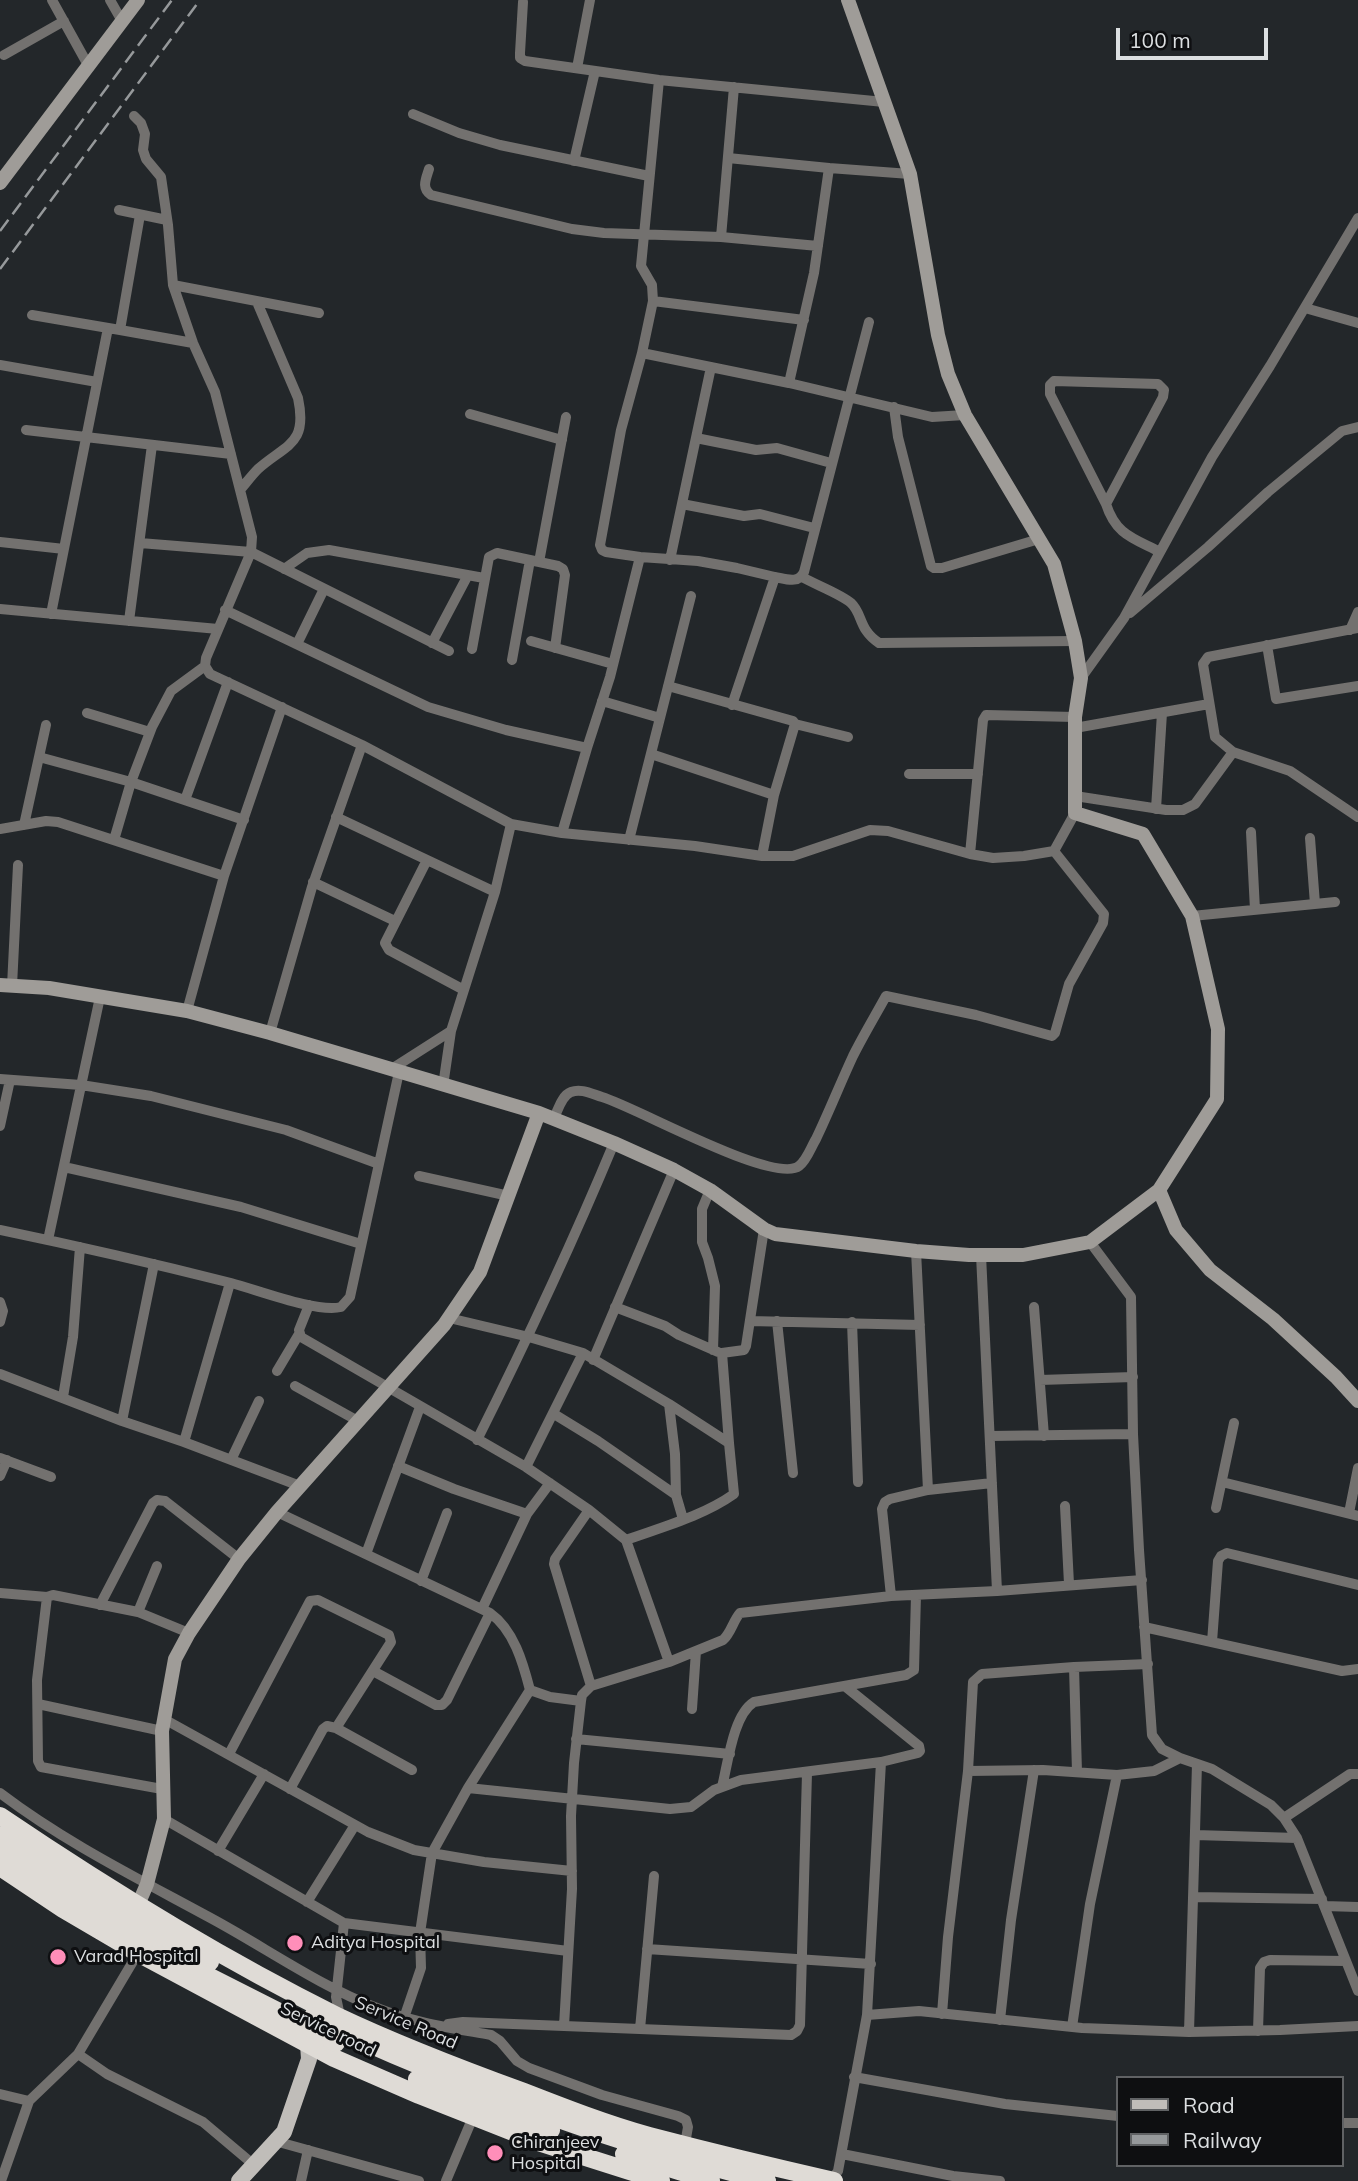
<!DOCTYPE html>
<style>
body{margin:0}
#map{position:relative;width:1358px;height:2181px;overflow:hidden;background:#23272a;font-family:Mulish,sans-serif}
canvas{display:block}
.legend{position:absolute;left:1116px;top:2076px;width:228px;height:91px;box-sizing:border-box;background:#0e0f11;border:2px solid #606264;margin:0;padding:9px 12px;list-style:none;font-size:21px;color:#dcdfe1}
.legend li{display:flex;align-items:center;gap:14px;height:35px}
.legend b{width:35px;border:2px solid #606264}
.scale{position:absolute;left:1116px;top:28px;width:152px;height:32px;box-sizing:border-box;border:4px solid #dcdfe1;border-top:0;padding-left:9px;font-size:21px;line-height:24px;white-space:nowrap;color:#dcdfe1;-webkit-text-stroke:5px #0e0f11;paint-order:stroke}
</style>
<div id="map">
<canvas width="1358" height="2181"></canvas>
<ul class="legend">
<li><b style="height:9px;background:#c0bdb9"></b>Road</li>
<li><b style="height:9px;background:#96999b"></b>Railway</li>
</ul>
<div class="scale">100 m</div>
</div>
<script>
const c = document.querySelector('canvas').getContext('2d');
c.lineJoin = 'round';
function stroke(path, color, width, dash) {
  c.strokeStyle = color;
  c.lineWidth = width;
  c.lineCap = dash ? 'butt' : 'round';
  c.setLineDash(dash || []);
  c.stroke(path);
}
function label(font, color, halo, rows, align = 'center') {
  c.font = font + ' Mulish,sans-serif';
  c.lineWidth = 6;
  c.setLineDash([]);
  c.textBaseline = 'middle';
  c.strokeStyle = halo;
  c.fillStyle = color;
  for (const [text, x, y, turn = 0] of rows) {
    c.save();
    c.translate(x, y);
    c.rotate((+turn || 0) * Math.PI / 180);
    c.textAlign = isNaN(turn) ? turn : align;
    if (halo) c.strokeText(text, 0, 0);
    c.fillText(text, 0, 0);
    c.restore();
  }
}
const street = new Path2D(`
 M52,0L88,65
 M110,0L122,21
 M523,2L520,53V58L525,61L659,80L884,102
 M4,55L64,21
 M577,68L590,0
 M413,114L459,133L500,145L649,176
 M134,116L141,123L145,134L143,150L146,159L161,177L168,225L173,285L193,343L215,392L252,537L251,552L206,658L205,666L210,674L362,745L511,824L562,833L695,846L762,856H793L870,830L888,831L970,854L993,858L1024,856L1054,851L1075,813
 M728,158L829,168
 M574,161L595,71
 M429,169C426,179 421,188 431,195L572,229L604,233L721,237L818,246
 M119,210L167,220
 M721,237L734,87
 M173,285L319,313
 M653,301L804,320
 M1305,308L1358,323
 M32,315L120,330L140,215
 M120,330L193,343
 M642,353L789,383L932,417L965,415
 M0,365L97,382
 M789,383L814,273L829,168L910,174
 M894,407L898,437L931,566L934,568H942L1039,539
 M470,414L562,440
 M26,430L231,454
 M696,438L756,450L777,448L831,463
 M240,490C246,483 252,475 258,469C286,444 308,445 298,398L257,302
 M682,504L744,516L760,514L814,528
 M1106,504L1163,397L1164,390L1158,384L1054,381L1050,385V394L1106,504C1116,535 1133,538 1160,552
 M0,542L64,549
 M140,543L251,552L449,651
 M640,557L698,561L737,568L775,577
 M670,560L711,367
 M539,562L566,417
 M284,569L307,553L329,550L484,578
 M802,577C814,584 841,594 851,603C863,614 858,629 879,643L1075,641
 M0,609L218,629
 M225,610L428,707L506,730L587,748L610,677L640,557L606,552L602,550L600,545L621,430L642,353L653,301L652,285L641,266L659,80
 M1130,613L1208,547L1268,492L1342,431L1358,427
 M51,614L108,328
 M129,621L152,445
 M1358,628L1208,657L1203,664L1215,737L1233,752L1290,771L1358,817
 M1350,630L1358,612
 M531,641L613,664
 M432,643L468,575
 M297,644L324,589
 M1267,645L1276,699L1358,686
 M472,649L489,557L497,553L558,566L563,569L565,575L555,648
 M512,660L530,560
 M1081,678L1124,618L1212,457L1270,366L1358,218
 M602,701L660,718
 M732,705L775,577C786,579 799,584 804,572L869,322
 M87,713L150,732
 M795,724L848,737
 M1075,728L1209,704
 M651,754L774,795L795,724L793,721L668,686
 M39,757L131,782L152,727L171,691L205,666
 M909,774H978
 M1075,796L1166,810H1183L1195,804L1233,752
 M185,800L228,682
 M1156,809L1162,713
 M336,817L495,892
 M24,825L46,725
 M0,829L46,821L58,822L224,876
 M1251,832L1255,910
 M562,833L587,748
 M1310,838L1315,904
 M114,840L131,782L244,820
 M629,840L691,596
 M970,854L983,720L986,715L1075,717
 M762,856L774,795
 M427,860L385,943L389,950L464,990
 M313,882L395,921
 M1192,916L1335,902
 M12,986L18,865
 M187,1011L224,876L282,707
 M270,1033L312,887L362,745
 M390,1070L451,1031
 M0,1079L81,1085L151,1096L286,1130L379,1164
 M443,1086L451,1031L495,892L511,824
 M554,1118C558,1110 562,1095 571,1092C581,1088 592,1094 602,1097C636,1107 774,1185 799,1166C807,1160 811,1147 816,1139C829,1112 840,1084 853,1056C863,1036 875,1016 886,996L976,1015L1052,1036L1055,1033L1069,984L1103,923L1104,914L1054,851
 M0,1126L10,1080
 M64,1167L241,1207L361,1244
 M419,1176L509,1196
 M710,1190L702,1209V1242L708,1258L715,1286L713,1350
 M0,1230C77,1246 155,1264 231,1283C258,1290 317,1313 341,1307L350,1297L399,1072
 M48,1240L100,997
 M1090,1242L1131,1297L1133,1434L1139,1550L1152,1735L1162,1749L1180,1758L1212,1769L1271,1805L1284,1818L1297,1838L1358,1991
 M981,1255L997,1591
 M0,1302L3,1311L0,1322
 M309,1305L299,1330L301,1337L526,1467L589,1510L626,1540L669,1662
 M615,1307L665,1326L679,1335L718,1352
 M1034,1307L1044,1436
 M449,1318L529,1337L583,1353L669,1404L729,1443L734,1494C703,1516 662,1527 626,1540
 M750,1321L920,1325
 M777,1321L793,1473
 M852,1322L858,1482
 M593,1360L674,1170
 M277,1371L299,1334
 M0,1374L122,1421L184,1442L300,1486
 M1040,1380L1133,1377
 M295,1386L358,1421
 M63,1397L73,1337L80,1247
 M669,1404L675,1454L676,1495
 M554,1414L598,1441L676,1495L683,1519
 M122,1421L154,1264
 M990,1436L1133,1434
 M477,1440C526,1342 572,1244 614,1143
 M184,1442L230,1283
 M729,1443L722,1353L744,1350L746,1346L764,1229
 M0,1458L51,1477
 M231,1460L259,1401
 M398,1466L454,1489L527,1514
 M526,1467L583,1353
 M0,1476L7,1460
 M1222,1482L1358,1516
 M928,1490L992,1483
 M1065,1506L1069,1584
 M1216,1508L1234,1423
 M589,1510L555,1559L554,1564L591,1686
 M277,1512L490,1613C514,1630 523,1663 530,1690L550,1697L581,1701L574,1763L571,1816L572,1889L564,2026
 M1349,1513L1358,1468
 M366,1554L420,1407
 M421,1581L447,1513
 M0,1593L47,1597L37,1680L38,1761L41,1767L162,1789
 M891,1596L882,1509L885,1502L890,1499L928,1490L916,1251
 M47,1597L53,1595L138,1612L189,1633
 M100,1605L153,1503L157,1500L165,1501L239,1559
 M482,1609L527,1514L550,1483
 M138,1612L157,1566
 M1144,1627L1342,1671L1358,1669
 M1212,1642L1218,1561L1221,1556L1227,1553L1358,1585
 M1074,1667L1077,1772
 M373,1671L436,1705H442L447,1700L490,1613
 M581,1701L582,1695L591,1686L669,1662L723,1640C731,1633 733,1621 740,1613L891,1596L997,1591L1142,1580
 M38,1704L162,1731
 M692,1709L696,1651
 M164,1719L368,1832L414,1850L484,1862L572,1871
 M336,1728L412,1770
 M576,1739L730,1754
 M229,1754L310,1601L318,1600L389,1635L391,1642L336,1728L327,1726L323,1729L290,1789
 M968,1771L1043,1770L1117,1775L1154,1771L1180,1758
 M722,1787C728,1763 733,1715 754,1702L906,1675L914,1670L916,1595
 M468,1788L670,1809L691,1807L714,1790L741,1780L881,1762
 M0,1793C63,1841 135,1877 205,1915C262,1945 317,1985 377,2008C414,2023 452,2028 491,2035L500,2041L517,2061L529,2068L602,2095L678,2116L686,2120L688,2127L685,2144
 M1284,1818L1350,1774H1358
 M164,1819L344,1923L568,1951
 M1195,1835L1297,1838
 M218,1851L264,1774
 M1194,1897L1322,1899
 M307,1902L355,1825
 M1324,1906L1358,1907
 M647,1949L871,1964
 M942,2014L948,1937L968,1771L973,1682L982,1674L1074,1667L1148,1664
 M867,2015L919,2011L1082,2028L1189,2032L1280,2030L1358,2026
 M340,2016L336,1997L344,1923
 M404,2018L421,1968L420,1933L432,1853L468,1788L530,1690
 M1000,2020L1011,1920L1034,1770
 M448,2024L463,2022L791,2035L797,2031L800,2025L807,1773
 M1072,2027L1090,1904L1117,1775
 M640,2029L654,1876
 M1258,2031L1260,1968L1264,1962L1270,1960L1346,1961
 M1189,2032L1197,1764
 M78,2054L107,2074L203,2122L254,2165
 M854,2077L1005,2104L1118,2116
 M0,2094L29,2101
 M1342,2123H1358
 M275,2141L419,2181
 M842,2154L953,2176L1000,2181
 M1,2181L29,2101L78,2054L138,1953
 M301,2181L308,2150
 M446,2181L473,2117
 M831,2181L838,2171L867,2015L881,1762L918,1753L920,1751L919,1746L846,1687`);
const secondary = new Path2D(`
 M0,183L138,0
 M0,985L49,988L187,1011L270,1033L539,1113L614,1143L674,1170L710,1190L764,1229L775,1234L916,1251L969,1255H1023L1090,1242L1159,1190L1217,1099L1218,1029L1192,916L1143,834L1075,813V717L1081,678L1075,641L1054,564L965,415L948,374L938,335L910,174L848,0
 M1159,1190L1176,1230L1210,1270L1273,1319L1336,1377L1358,1401
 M138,1905L147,1884L164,1819L162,1731L175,1659L189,1633L239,1559L277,1512L444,1325L480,1272L539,1113`);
const primary = new Path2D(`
 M239,2181L284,2132L309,2059L308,2044L313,2035`);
const highway = new Path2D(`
 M0,1816C108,1889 220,1958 337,2016C398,2045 461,2069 524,2092C565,2108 606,2124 649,2136C710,2152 772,2167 834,2181
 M0,1836L145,1926L210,1962
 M3,1852L147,1945L305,2025
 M0,1867L63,1909L138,1953L334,2058L419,2095L538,2142L661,2181
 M342,2032C480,2094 620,2146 767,2181
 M417,2079L478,2105L551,2130
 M624,2154L711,2181`);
const rail = new Path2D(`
 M0,231L172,0
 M0,269L200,0`);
const highwayBridge = new Path2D(`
 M313,2016L342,2032
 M305,2025L336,2043`);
const markers = [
 [295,1943,9,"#ff8eb9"],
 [58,1957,9,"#ff8eb9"],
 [495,2153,9,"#ff8eb9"]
];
const poiNames = [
 ["Aditya Hospital",311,1943],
 ["Varad Hospital",74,1957],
 ["Chiranjeev",511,2143],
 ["Hospital",511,2164]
];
const streetNames = [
 ["Service Road",406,2023,23],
 ["Service road",328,2030,26]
];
stroke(street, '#73716f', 10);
stroke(secondary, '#9f9c98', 14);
stroke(primary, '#c0bdb9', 16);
stroke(highway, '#dfdbd6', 18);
stroke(rail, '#96999b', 2.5, [14, 7]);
stroke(highwayBridge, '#dfdbd6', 18);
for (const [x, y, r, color] of markers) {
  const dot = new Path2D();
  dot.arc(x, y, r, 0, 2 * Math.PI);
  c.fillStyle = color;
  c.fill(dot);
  stroke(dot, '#0e0f11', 2.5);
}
label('18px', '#dcdfe1', '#0e0f11', poiNames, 'left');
label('18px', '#dcdfe1', '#0e0f11', streetNames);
</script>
